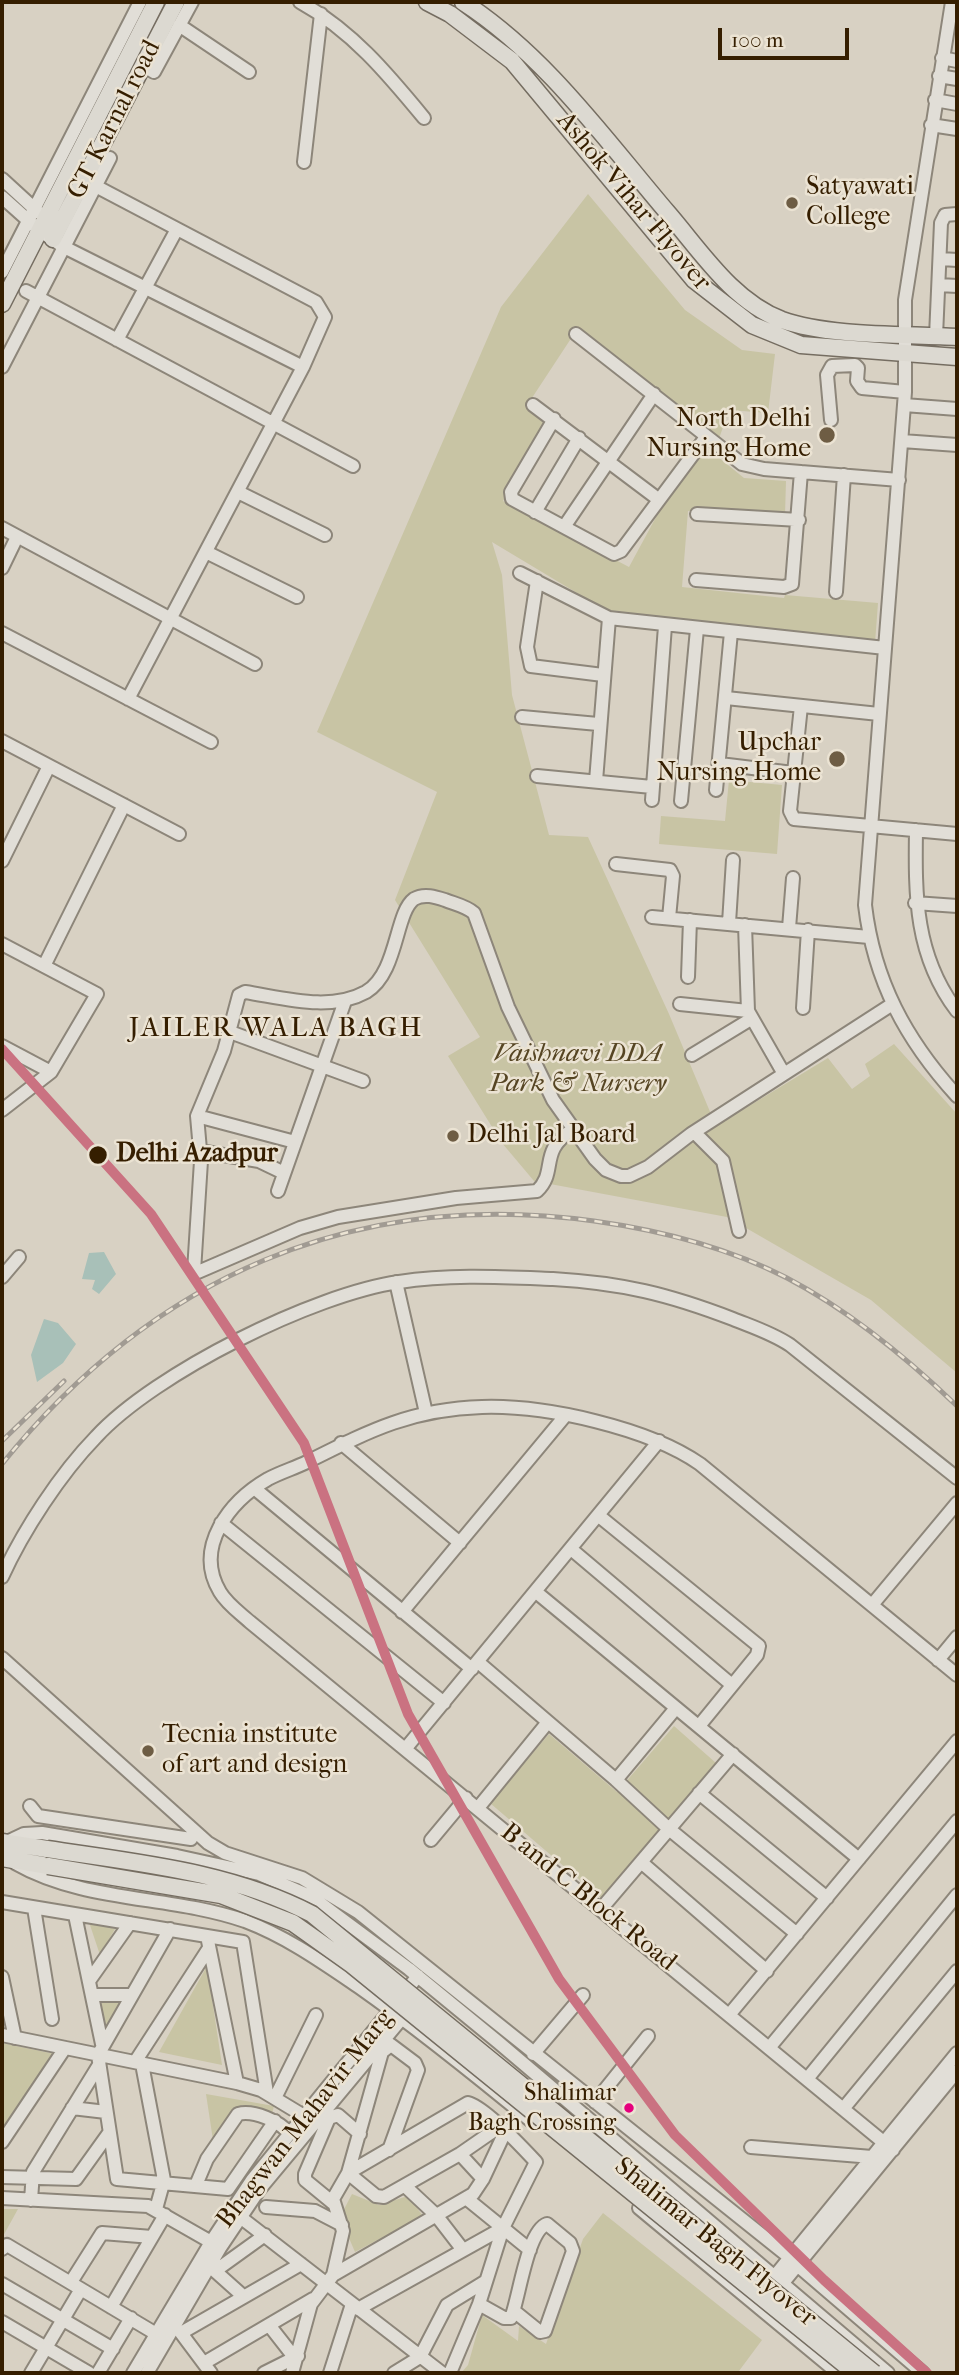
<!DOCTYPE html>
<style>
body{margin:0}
#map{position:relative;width:959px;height:2375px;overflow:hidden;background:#d8d1c3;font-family:"IM FELL French Canon",serif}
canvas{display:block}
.frame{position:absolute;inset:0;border:4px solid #351e00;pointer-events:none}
.scale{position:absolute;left:718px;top:28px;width:131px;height:32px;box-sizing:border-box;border:4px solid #351e00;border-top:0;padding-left:9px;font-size:21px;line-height:24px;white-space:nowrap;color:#351e00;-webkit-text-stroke:5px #ebe3d3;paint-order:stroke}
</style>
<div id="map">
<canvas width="959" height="2375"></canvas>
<div class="frame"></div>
<div class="scale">100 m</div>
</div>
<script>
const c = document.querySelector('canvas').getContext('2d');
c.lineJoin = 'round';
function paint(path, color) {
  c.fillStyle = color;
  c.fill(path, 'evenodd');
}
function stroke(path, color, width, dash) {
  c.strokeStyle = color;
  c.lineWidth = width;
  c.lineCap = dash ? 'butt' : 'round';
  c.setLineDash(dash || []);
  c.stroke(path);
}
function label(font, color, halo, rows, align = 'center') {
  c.font = font + ' "IM FELL French Canon",serif';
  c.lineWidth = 5;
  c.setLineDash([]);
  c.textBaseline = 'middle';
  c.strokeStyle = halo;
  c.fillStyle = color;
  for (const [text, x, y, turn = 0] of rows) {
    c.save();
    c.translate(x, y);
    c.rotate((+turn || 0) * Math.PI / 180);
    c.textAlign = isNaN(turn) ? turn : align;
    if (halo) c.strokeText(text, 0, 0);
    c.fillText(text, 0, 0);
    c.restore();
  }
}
const green = new Path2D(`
 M588,194L685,310L742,350L775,354L768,413L729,410L715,450L572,337L526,407L548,422L503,501L629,567L668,495L707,448L744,478L786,481L785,515L688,511L682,587L784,598L785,595L878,603L875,643L607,611L492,542L502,575L512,695L549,835L588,837L669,1014L716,1126L828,1058L852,1089L870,1076L865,1064L894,1044L957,1114V1373L871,1300L727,1217L534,1181L502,1143L448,1056L480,1037L395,900L437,792L317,732L501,307Z
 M729,780L782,785L777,854L659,844L661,816L725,821Z
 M674,1726L716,1763L601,1898L490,1803L549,1734L617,1792Z
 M89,1922L115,1929L100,1955Z
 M207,1966L222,2065L159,2052Z
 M100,1997L123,2000L106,2031Z
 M2,2043L55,2054L2,2129Z
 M206,2094L274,2106L272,2114L242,2105L213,2140Z
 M352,2194L379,2205L408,2196L423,2216L355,2252L340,2217Z
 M2,2209H18L2,2238Z
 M603,2213L762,2340L739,2371L740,2373H461L468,2365L482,2315L518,2341L519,2326L546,2344L583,2239Z`);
const water = new Path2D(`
 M104,1252L116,1274L99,1294L92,1289L95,1280L82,1279L89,1253Z
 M44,1319L58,1323L76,1344L63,1363L37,1382L31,1355Z`);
const minor = new Path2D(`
 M300,2C351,30 387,73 424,118
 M952,2L905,300V392L865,905C874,981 906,1040 957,1096
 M179,25L249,72
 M942,58L957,61
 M144,66L154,72L192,2
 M939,76L957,79
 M935,100L957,104
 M931,125L957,129
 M304,162L321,14
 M2,179L38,212
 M84,180L316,302L325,317L303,367L128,699
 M2,197L39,230L64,247L303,367
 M941,259L957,260
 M2,272L140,2
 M939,285L957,286
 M26,291L353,466
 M576,334L742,464L764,469L899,480
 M936,336L941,223L945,215L957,214
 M117,340L177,229
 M2,367L110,158
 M533,405L658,499
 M904,405L957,409
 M554,419L511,492L512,499L614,554L621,551L706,437
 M831,420L827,375L832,366L855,365L858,368L857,381L862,388L905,392
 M902,441L957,445
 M238,492L325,535
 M535,512L579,438
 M697,514L799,520
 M564,527L654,394
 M2,528L255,664
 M206,552L297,597
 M2,568L17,537
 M520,573L609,618L885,648
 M696,580L784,587L792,584L801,472
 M537,581L527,647L531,666L603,675
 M836,592L844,475
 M2,633L211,742
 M726,698L879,714
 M801,706L790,811L794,819L957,834
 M522,717L598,724
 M2,741L179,834
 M720,764L793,773
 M537,776L652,787
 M596,781L609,618
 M716,790L731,632
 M652,800L665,626
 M681,801L697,629
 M916,830C915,896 915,956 957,1011
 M2,861L49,766
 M616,864L670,870L673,876L669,918
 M915,903L957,906
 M652,917L869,937
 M729,923L733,860
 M745,925L748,1011L784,1074
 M789,928L793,878
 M2,944L97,994L51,1072L2,1110
 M44,966L124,805
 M688,977L690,920
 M680,1004L748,1011
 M803,1008L808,930
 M230,1032L363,1081
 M2,1046L51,1072
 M692,1055L751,1019
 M197,1116L295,1142
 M572,1130C538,1152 558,1171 537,1191L456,1198L338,1217L300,1228L198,1272L194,1271L201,1161L197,1116L224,1051L239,995L245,992C284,998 330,1012 366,992C398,973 395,913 414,899C424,893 436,897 445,900C455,904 466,906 474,913L508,1007L553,1100L595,1159L606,1170L621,1176H629L648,1167L691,1134L891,1005
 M694,1132L723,1161L739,1231
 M200,1151L259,1161L284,1173
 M278,1191L345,1001
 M2,1277L19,1257
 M396,1282L426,1413
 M341,1443L460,1543
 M254,1488L472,1669
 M599,1516L759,1646L757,1655L699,1726
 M221,1523L444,1703
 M571,1549L732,1685
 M2,1577C23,1531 60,1474 96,1437C155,1373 314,1294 399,1282C450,1274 502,1277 553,1279C622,1283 668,1294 733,1319C753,1327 772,1333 790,1345L957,1478
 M536,1592L859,1859
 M872,1605L957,1503
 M402,1612L565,1416
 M2,1658L208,1843L225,1853L302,1878L358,1912L788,2256
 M938,1660L957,1637
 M478,1662L616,1780L676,1708
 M406,1748L659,1441
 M616,1780L669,1829L797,1934
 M699,1793L827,1898
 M30,1806L38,1816L191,1839
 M478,1808L548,1722
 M431,1840L466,1798
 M7,1842L24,1834L42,1833L177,1856L259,1874L312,1897L409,1969L498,2042L888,2373
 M641,1862L767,1971
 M15,1863C85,1903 170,1895 245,1921C287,1937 322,1962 359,1987C420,2030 478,2077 535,2124
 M2,1902L243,1942L267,2093
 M34,1908L52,2019
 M601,1909L733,1754
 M75,1915L102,2044
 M170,1929L98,2055L117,2179L228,2189L275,2121
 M207,1936L237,2083
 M2,1977L15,2038
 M89,1981L130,1923
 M92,1995H132
 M729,2015L957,1741
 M2,2035L237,2083L261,2090L309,2119
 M769,2048L957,1821
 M533,2054L583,1995
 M135,2062L209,1948
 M142,2064L164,2180L156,2209
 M807,2079L957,1895
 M275,2098L316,2015
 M595,2102L648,2036
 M72,2108L106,2112
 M843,2109L957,1971
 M2,2142L65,2048
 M751,2147L872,2157
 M893,2150L250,1622C240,1613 227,1604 220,1592C193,1547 230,1501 268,1479C281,1472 295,1468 307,1462C369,1431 411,1409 482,1407C546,1405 648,1428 700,1464L957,1675
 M460,2154L483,2179
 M2,2177L76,2179L109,2133
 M196,2185L207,2159L238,2114C254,2110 279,2121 289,2133
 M406,2187L436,2215L463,2250
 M2,2198L148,2206L218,2246
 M466,2198L530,2250
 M31,2200L33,2172L99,2065
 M333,2203L305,2180V2174L329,2118L338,2115L360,2134
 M266,2207L315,2211L342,2225
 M639,2208L838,2373
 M235,2213L442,2373
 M2,2249L7,2245L163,2338
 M797,2265L923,2373
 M333,2275L343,2231L333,2199L348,2173L382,2052L391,2045L415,2063L418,2070L389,2150
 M774,2277L957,2053
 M71,2282L102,2233L152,2237
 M2,2284L113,2349
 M782,2284L957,2071
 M243,2296L215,2271L265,2235
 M479,2304L504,2318H511C519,2299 527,2231 547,2224L570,2243L573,2251L545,2331L540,2332L514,2311
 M111,2307L165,2215
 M358,2309L503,2228
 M2,2322L89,2373
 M269,2325L294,2357
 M204,2363L313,2299
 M31,2373L81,2289
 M98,2373L131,2318
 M133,2373L211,2242L252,2180L418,1976
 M147,2373L220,2248L259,2190L408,2011
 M211,2373L181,2333L301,2264
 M264,2373L298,2356
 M292,2373L311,2304L333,2275L473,2194L483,2179L505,2132
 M330,2373L352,2304
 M394,2373L420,2357L447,2305L486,2281
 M450,2373L479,2304L503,2228L536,2162C523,2148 485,2107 468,2103L348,2173L376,2196L384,2197L460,2154L499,2127`);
const major = new Path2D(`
 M427,2L450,14L512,61L694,280L752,325L801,345L957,357
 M463,2C545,55 604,138 667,212C700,250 732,301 782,320C830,337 906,334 957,337
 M53,239L176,2
 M2,304L156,2
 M2,1842L47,1849
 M2,1858L48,1866`);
const rail = new Path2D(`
 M2,1441L64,1381
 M2,1464C153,1277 354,1188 594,1221C659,1230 729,1248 787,1278C850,1311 907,1358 957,1406`);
const majorBridge = new Path2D(`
 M47,1849C138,1863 229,1871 312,1914L874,2373
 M48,1866L221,1895L293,1923L352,1965L855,2373`);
const metro1 = new Path2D(`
 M2,1049L151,1214L304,1443L408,1714L559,1979L675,2135L824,2280L927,2373`);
const markers = [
 [792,203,7,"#6e5d44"],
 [827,435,9,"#6e5d44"],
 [837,759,9,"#6e5d44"],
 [453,1136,7,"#6e5d44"],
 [98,1155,10,"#351e00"],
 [148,1751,7,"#6e5d44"],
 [629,2108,6,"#e5007d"]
];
const busNames = [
 ["Shalimar",616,2094],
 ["Bagh Crossing",616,2124]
];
const streetNames = [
 ["GT Karnal road",115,120,-63],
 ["Ashok Vihar Flyover",633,202,50],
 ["B and C Block Road",588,1898,39],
 ["Bhagwan Mahavir Marg",306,2119,-52],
 ["Shalimar Bagh Flyover",715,2243,39]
];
const poiNames = [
 ["Satyawati",806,188],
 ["College",806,218],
 ["North Delhi",811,420,"right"],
 ["Nursing Home",811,450,"right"],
 ["Upchar",821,744,"right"],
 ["Nursing Home",821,774,"right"],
 ["Delhi Jal Board",467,1136],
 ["Tecnia institute",162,1736],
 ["of art and design",162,1766]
];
const parkNames = [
 ["Vaishnavi DDA",578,1055],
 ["Park & Nursery",578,1085]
];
const stopNames = [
 ["Delhi Azadpur",116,1155]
];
const neighbourhoodNames = [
 ["JAILER WALA BAGH",276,1029]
];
paint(green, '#c8c4a4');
paint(water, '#a8c0b8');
stroke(minor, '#8d867a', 16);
stroke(major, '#756d61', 19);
stroke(minor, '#e1ded7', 12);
stroke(major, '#dcd9d1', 16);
stroke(rail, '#a19b93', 5);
stroke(rail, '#ebe3d3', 2.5, [8]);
stroke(majorBridge, '#756d61', 19, []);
stroke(majorBridge, '#dcd9d1', 16);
stroke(metro1, '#ca7281', 10);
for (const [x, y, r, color] of markers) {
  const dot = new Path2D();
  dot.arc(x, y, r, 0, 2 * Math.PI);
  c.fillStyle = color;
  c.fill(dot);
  stroke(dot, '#ebe3d3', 2.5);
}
label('24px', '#351e00', '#ebe3d3', busNames, 'right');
label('26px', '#351e00', '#ebe3d3', streetNames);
label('26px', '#351e00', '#ebe3d3', poiNames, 'left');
label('italic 26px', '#564523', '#ebe3d3', parkNames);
label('bold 26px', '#351e00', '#ebe3d3', stopNames, 'left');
c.letterSpacing = '2px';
label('28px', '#351e00', '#ebe3d3', neighbourhoodNames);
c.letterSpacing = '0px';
</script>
